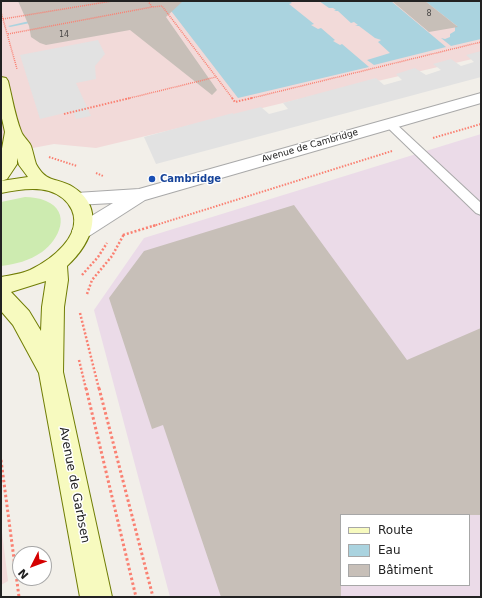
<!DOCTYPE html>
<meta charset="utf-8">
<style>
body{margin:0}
#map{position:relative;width:482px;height:598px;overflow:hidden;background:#f2efe9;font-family:"DejaVu Sans",sans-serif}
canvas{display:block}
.frame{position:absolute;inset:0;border:2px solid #222;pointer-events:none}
.legend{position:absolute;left:340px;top:514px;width:130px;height:72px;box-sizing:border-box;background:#fff;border:1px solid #a7a7a7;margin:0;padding:5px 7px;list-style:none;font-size:12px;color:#222}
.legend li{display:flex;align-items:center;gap:8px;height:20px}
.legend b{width:20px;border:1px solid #a7a7a7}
.north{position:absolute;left:12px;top:546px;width:40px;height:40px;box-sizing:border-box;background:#fff;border:1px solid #a7a7a7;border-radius:50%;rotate:228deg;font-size:11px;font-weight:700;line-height:16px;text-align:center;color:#222}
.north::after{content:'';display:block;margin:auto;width:14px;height:18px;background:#d40000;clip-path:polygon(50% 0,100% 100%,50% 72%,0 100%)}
</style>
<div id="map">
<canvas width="482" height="598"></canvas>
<div class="frame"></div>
<ul class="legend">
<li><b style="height:5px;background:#f7fabf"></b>Route</li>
<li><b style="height:11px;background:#aad3df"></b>Eau</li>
<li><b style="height:11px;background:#c7bfb8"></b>Bâtiment</li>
</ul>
<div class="north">N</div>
</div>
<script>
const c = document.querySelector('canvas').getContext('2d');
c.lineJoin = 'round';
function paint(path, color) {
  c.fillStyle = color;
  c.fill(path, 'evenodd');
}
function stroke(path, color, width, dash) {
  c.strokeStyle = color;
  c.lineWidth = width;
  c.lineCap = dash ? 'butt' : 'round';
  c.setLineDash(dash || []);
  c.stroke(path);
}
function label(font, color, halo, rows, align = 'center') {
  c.font = font + ' "DejaVu Sans",sans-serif';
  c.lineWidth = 3;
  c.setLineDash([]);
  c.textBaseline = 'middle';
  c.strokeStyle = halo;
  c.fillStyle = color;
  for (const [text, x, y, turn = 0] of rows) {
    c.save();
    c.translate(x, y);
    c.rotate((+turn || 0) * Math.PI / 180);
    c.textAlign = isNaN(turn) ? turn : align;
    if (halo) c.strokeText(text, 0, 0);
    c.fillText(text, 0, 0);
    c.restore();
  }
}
const commercial = new Path2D(`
 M1,1H481V57L283,103L96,148L54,144L1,154Z
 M1,524L8,581L1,585Z`);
const industrial = new Path2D(`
 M481,134V597H170L94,310L144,238ZM341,515H469V585H341Z`);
const grass = new Path2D(`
 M25,197C32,197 39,198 46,201C72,212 59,240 42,252C29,261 16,264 1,266V202Z`);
const parking = new Path2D(`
 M98,40L105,54L95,66L96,79L76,83L91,116L76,119L73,111L40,119L20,55Z
 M481,51V77L156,164L144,137L233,113V114L261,107L269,114L288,109L283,103L376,78L384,85L402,80L396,74L415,68L426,75L441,70L433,64L451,59L461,66L474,62L466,55Z`);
const water = new Path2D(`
 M152,1H289L292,3L289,4L314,24L311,25L318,29L321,28L335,40L333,41L340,45L342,44L369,67L238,98L165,3Z
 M319,1H391L446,47L374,65L367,60L390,53L378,42L381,40L375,38L359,26H355L358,25L354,22L351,23L338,11H334L336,10L333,8H329Z
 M425,1H481V39L451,46L441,38L445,39L450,37V34L455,31V27L457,26Z`);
const stream = new Path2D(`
 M38,19H40V21L10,27L8,26Z`);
const building = new Path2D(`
 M18,1H183L166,17L217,90L212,95L130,30L46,45L40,43L31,37L29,26Z
 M392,1H425L458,27L429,32Z
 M294,205L407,360L481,328V515H341V597H221L163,425L152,429L109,298L144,251Z`);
const pathFar3 = new Path2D(`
 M148,1L152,7L162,6L233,99
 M1,12L17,69
 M3,19L112,1
 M8,34L152,7
 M126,99L216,77
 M248,99L481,42`);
const pathFar2 = new Path2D(`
 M232,98L235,102L252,98
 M64,114L130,98
 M433,138L481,124
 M49,157L77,166
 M96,173L103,176
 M153,226L392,151`);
const pathFar1 = new Path2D(`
 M123,235L156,225
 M82,275L98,257L107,243
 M87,294L92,280L112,256L124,234
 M80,313L99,389
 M79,360L86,389`);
const path = new Path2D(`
 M86,388L136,597
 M99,388L153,597
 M1,460L19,597`);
const service = new Path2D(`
 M390,121L394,122L481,203V215L476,213L386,126L385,124Z`);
const tertiary = new Path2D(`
 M481,93V103L145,200L89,236L82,238L75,236L72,231L75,226L113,203L76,205L69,204L67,199L69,194L76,193L139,189Z`);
const secondary = new Path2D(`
 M1,77L6,78L8,81C12,97 15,116 21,131C23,137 29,141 31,146C33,152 34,158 36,164C47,184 57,177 73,187C107,209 91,244 67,266L68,280L64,307L63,372L112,597H80L39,373L13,325L1,311V277C11,275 21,274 30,270C51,260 83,236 72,210C68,201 59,194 49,191C34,187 17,190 1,193V154L5,132L1,114ZM17,158L19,165L28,177L1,181L7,179L17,164ZM46,281L42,307L41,331L29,311L11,292Z`);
const markers = [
 [152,179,4,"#1a4fb4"]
];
const numberNames = [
 ["8",429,14],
 ["14",64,35]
];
const farStreetnames = [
 ["Avenue de Cambridge",310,146,-16]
];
const transitNames = [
 ["Cambridge",160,179]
];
const nearStreetnames = [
 ["Avenue de Garbsen",74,485,79]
];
paint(commercial, '#f2dad9');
paint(industrial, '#ebdbe8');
paint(grass, '#cdebb0');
paint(parking, '#e2e2e2');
paint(water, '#aad3df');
paint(stream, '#aad3df');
paint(building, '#c7bfb8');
stroke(service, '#a9a9a9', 2);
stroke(tertiary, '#a9a9a9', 2);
stroke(secondary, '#707d05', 2);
stroke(pathFar3, '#fa8072', 1.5, [1, 1]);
stroke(pathFar2, '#fa8072', 2, [1.5, 1.5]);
stroke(pathFar1, '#fa8072', 2.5, [2, 2]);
stroke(path, '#fa8072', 3, [2.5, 2.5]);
paint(service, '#fff');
paint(tertiary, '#fff');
paint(secondary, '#f7fabf');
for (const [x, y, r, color] of markers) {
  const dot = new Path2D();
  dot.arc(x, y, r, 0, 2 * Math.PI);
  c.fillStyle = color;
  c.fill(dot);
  stroke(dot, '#fff', 1.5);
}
label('8px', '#4b4948', null, numberNames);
label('9px', '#222', '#fff', farStreetnames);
label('bold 10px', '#164399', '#fff', transitNames, 'left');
label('12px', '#222', '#fff', nearStreetnames);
</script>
